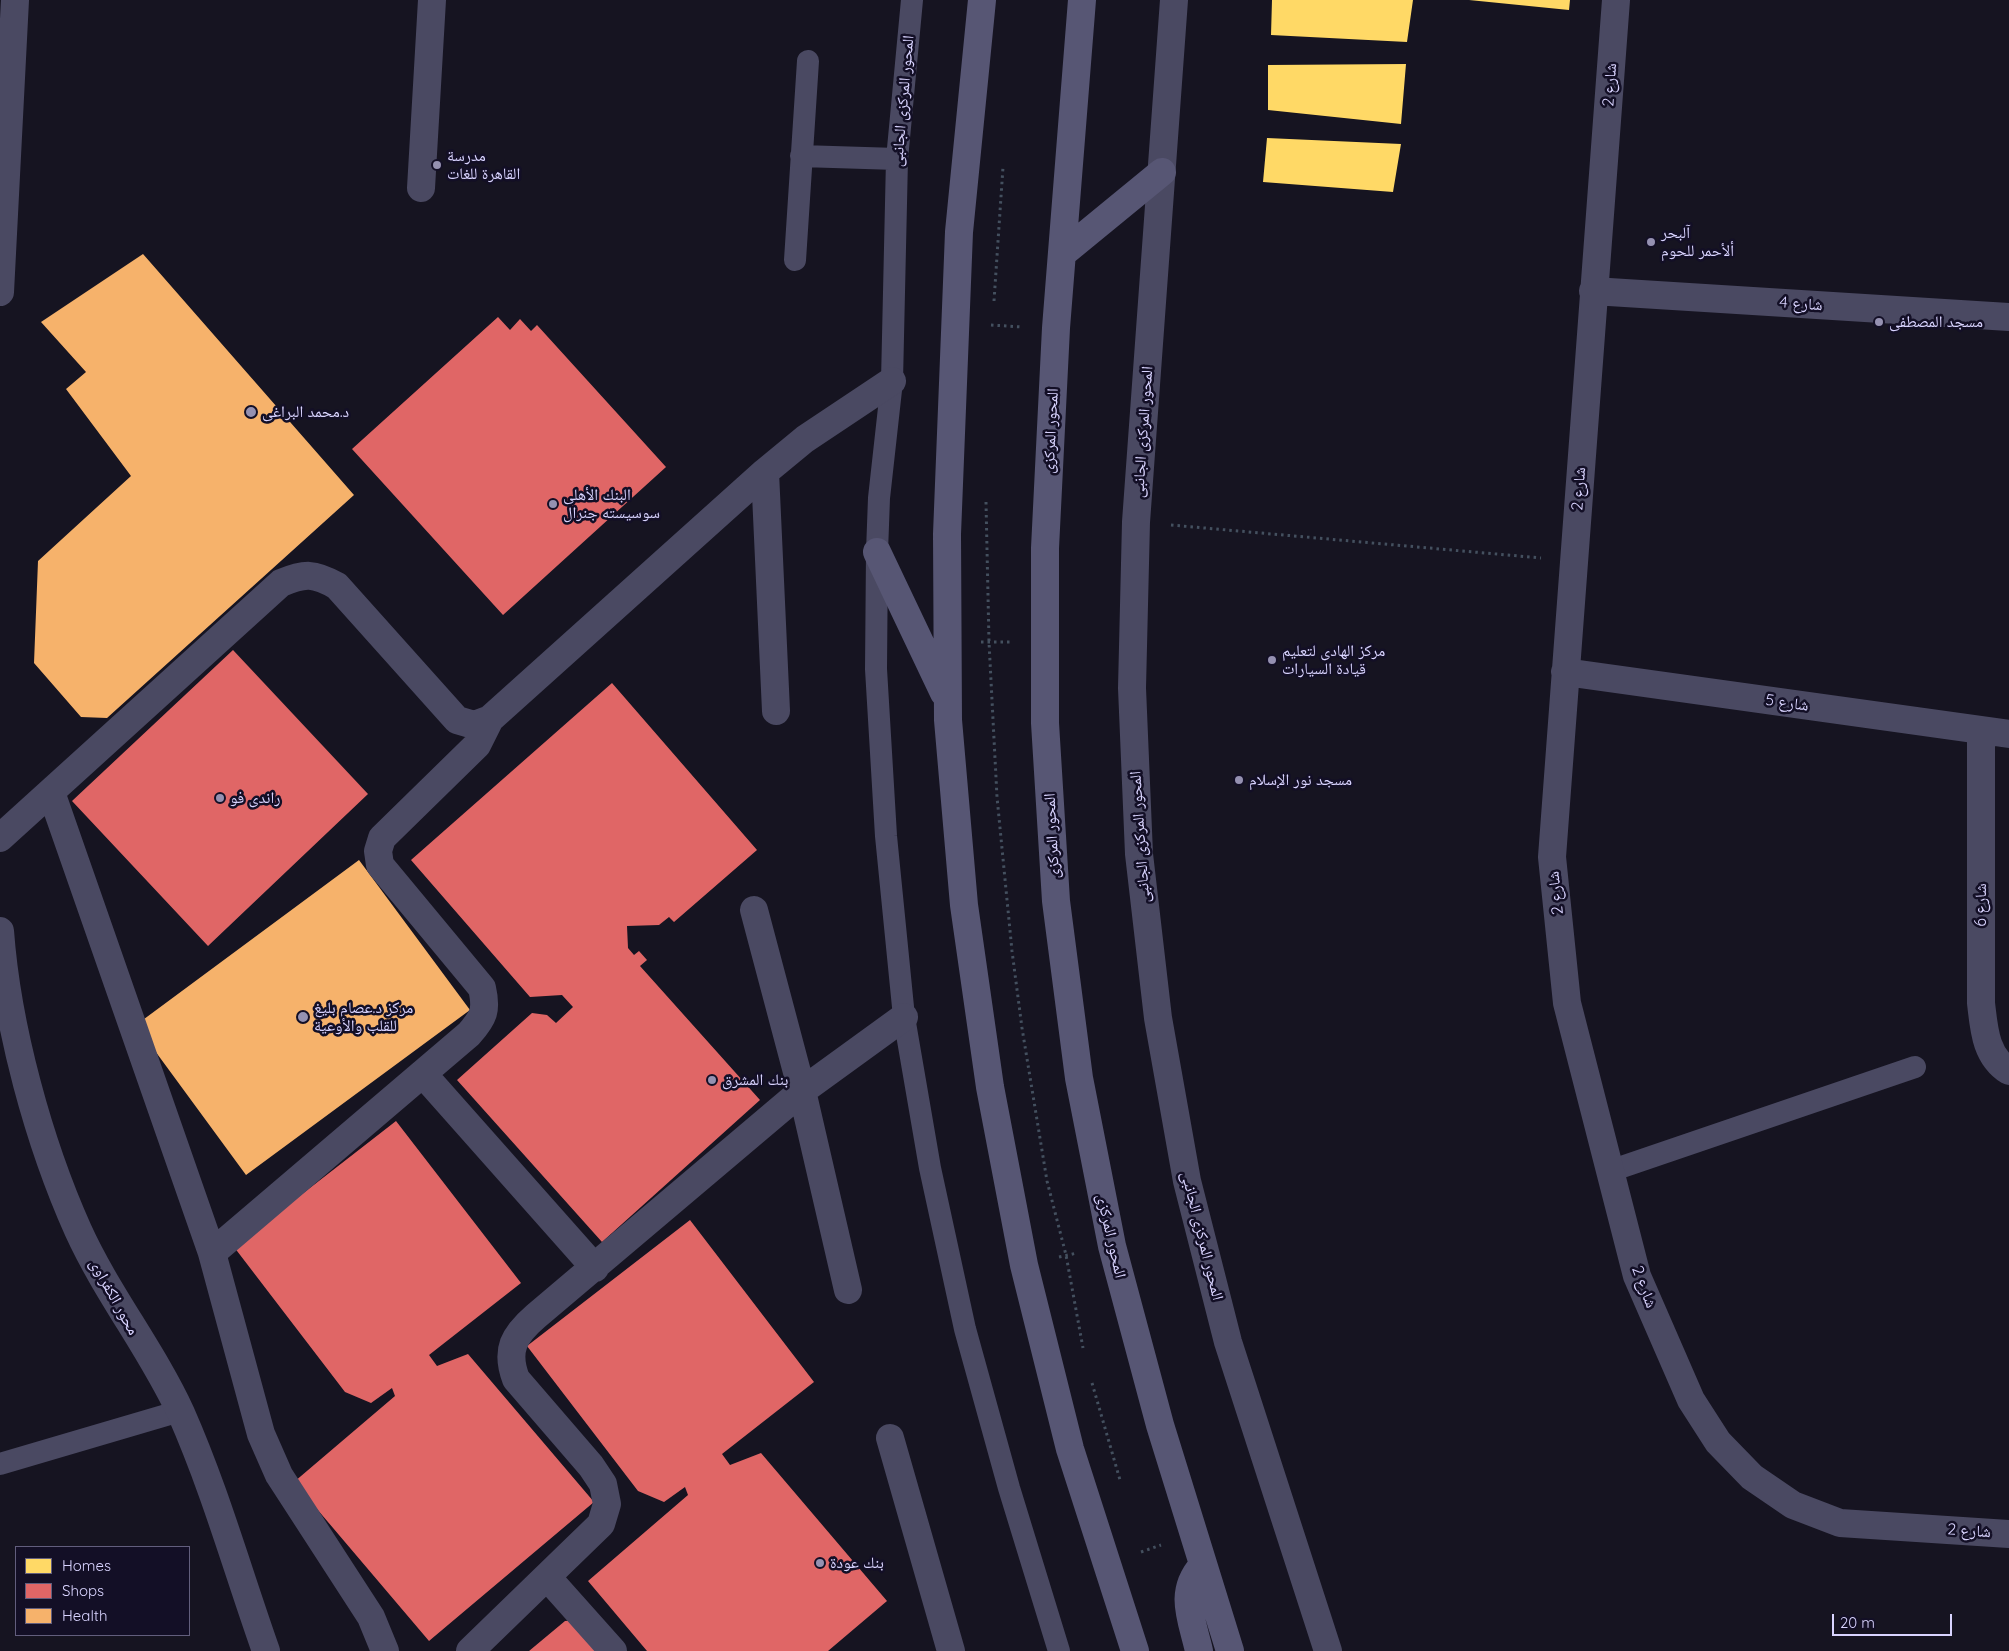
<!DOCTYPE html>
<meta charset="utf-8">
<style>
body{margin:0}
#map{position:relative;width:2009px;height:1651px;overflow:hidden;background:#161421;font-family:Quicksand,sans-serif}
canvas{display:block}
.legend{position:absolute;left:15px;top:1546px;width:175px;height:90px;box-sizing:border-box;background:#130f26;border:1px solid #625e7d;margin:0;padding:6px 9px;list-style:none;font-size:15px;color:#d9d4ff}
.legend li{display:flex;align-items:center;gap:10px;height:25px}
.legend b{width:25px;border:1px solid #625e7d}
.scale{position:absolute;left:1832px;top:1614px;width:120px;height:22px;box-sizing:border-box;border:2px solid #d9d4ff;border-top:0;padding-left:6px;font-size:15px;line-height:18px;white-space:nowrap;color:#d9d4ff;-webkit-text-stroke:4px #130f26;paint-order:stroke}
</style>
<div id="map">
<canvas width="2009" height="1651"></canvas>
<ul class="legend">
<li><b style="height:14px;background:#ffd966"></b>Homes</li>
<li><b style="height:14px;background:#e06666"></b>Shops</li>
<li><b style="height:14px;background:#f6b26b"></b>Health</li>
</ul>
<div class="scale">20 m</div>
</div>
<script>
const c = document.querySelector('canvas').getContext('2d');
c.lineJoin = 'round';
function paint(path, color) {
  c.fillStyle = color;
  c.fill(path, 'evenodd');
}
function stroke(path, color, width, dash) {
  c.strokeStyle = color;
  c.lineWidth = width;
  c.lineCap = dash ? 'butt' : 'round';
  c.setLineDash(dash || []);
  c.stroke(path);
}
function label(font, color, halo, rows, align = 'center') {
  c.font = font + ' Quicksand,"Noto Naskh Arabic",sans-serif';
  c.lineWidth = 5;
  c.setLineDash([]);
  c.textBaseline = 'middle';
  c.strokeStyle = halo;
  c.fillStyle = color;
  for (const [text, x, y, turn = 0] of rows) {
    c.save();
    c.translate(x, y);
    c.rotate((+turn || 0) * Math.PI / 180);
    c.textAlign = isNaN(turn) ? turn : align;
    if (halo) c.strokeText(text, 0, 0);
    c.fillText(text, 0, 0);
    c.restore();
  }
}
const homes = new Path2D(`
 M1272,0H1413L1407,42L1271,35Z
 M1469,0H1570L1569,10Z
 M1406,64L1401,124L1268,110V65Z
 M1267,138L1401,144L1393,192L1263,182Z`);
const shops = new Path2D(`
 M498,317L510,330L520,319L531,331L537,325L666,467L503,615L352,449Z
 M233,650L368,794L208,946L72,801Z
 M612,683L757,850L674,922L669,917L659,925L627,926L628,948L634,955L639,951L647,960L640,966L760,1100L602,1242L457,1080L532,1013L547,1015L556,1023L573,1007L562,995L530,997L411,860Z
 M396,1121L521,1283L429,1355L437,1366L468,1354L594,1502L429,1641L294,1482L395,1396L392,1388L371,1403L345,1392L234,1247Z
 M690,1220L814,1382L722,1454L730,1465L761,1453L887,1601L828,1651H647L588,1581L688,1495L685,1487L664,1502L638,1491L527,1346Z
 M578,1620L604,1651H529L565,1621Z`);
const health = new Path2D(`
 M143,254L354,495L107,718L81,717L34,663L38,561L131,476L66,389L86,372L41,322Z
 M359,860L470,1010L246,1175L136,1025Z`);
const path = new Path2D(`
 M994,301L1003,167
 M991,325L1022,327
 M986,502L989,642L997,797L1012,951L1022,1028L1047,1181L1066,1255L1083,1348
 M1171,525L1541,558
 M981,642H1010
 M1059,1257L1077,1253
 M1092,1383L1120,1480
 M1141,1552L1161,1545`);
const lane = new Path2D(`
 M912,0L897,159L892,381L879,498L877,552L876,669L886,836L904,1017L930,1168L965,1329L1009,1488L1059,1651
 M801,156L897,159
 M795,260L808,61
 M1610,1171L1915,1067
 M0,1464L180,1411`);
const street = new Path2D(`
 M1174,0L1136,522L1132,688L1139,854L1158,1018L1187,1181L1228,1342L1328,1651
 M1616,0L1552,857L1567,1003L1637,1276L1691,1400L1718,1442L1752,1477L1793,1505L1840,1523L2009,1534
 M421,188L432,0
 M1593,291L2009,317
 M0,292L15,0
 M765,472L776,711
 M1565,672L2009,734
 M1981,731V1003C1984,1028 1985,1056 2009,1071
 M51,792L212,1253L261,1434L279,1475L371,1617L385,1651
 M0,838L281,583C305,573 314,573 337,586L457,720L474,725L490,719L765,472L805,439L892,381
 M754,910L802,1091L848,1290
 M0,931C7,1027 39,1143 78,1230C107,1294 152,1350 181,1413C215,1490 238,1572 266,1651
 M423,1074L595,1268
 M212,1253L469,1034C484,1017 487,1010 482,988L380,865L378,851L382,838L477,745L490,719
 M890,1438L951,1651
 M547,1577L613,1651
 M470,1651L601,1524L607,1504L603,1484L591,1466L516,1379C505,1350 514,1335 536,1316L802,1091L904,1017`);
const secondary = new Path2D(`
 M982,0L959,232L947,534L948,720L964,905L990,1087L1024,1265L1070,1449L1135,1651
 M1082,0L1056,328L1045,548V723L1056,901L1079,1078L1112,1246L1160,1425L1230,1651
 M1062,254L1162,172
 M877,552L944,693
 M1199,1651C1192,1619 1178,1593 1202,1566`);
const markers = [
 [437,165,5,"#9591b1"],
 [1651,242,5,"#9591b1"],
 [1879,322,5,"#9591b1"],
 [251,412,6,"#9591b1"],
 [553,504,5,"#9591b1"],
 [1272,660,5,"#9591b1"],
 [1239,780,5,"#9591b1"],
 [220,798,5,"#9591b1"],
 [303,1017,6,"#9591b1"],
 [712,1080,5,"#9591b1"],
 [820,1563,5,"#9591b1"]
];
const streetNames = [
 ["شارع 2",1610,85,-86],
 ["المحور المركزى الجانبى",903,101,-85],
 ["شارع 4",1801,304,4],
 ["المحور المركزى",1051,431,-87],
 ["المحور المركزى الجانبى",1143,432,-86],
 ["شارع 2",1579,489,-86],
 ["شارع 5",1787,703,8],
 ["المحور المركزى",1052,836,-93],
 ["المحور المركزى الجانبى",1140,837,-94],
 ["شارع 2",1556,893,-96],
 ["شارع 6",1981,905,-90],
 ["المحور المركزى",1111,1236,77],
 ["المحور المركزى الجانبى",1202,1236,76],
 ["شارع 2",1644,1287,69],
 ["محور الكفراوى",114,1297,61],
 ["شارع 2",1969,1531,4]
];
const poiNames = [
 ["مدرسة",447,156],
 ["القاهرة للغات",447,174],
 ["آلبحر",1661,233],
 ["ألأحمر للحوم",1661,251],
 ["مسجد المصطفى",1889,322],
 ["د.محمد البراغى",262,412],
 ["البنك الأهلى",563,495],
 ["سوسيسته جنرال",563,513],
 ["مركز الهادى لتعليم",1282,651],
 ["قيادة السيارات",1282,669],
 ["مسجد نور الإسلام",1249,780],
 ["راندى فو",230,798],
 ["مركز د.عصام بليغ",314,1008],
 ["للقلب والأوعية",314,1026],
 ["بنك المشرق",722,1080],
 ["بنك عودة",830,1563]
];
paint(homes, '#ffd966');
paint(shops, '#e06666');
paint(health, '#f6b26b');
stroke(path, '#44505f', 3, [2.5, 4]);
stroke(lane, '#4a4962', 22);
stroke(street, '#4a4962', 28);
stroke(secondary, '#575674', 28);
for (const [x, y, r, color] of markers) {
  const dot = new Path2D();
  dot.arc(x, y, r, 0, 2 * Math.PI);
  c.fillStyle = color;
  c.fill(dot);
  stroke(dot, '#130f26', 2);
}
label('16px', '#d9d4ff', '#130f26', streetNames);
label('16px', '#d9d4ff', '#130f26', poiNames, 'left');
</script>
